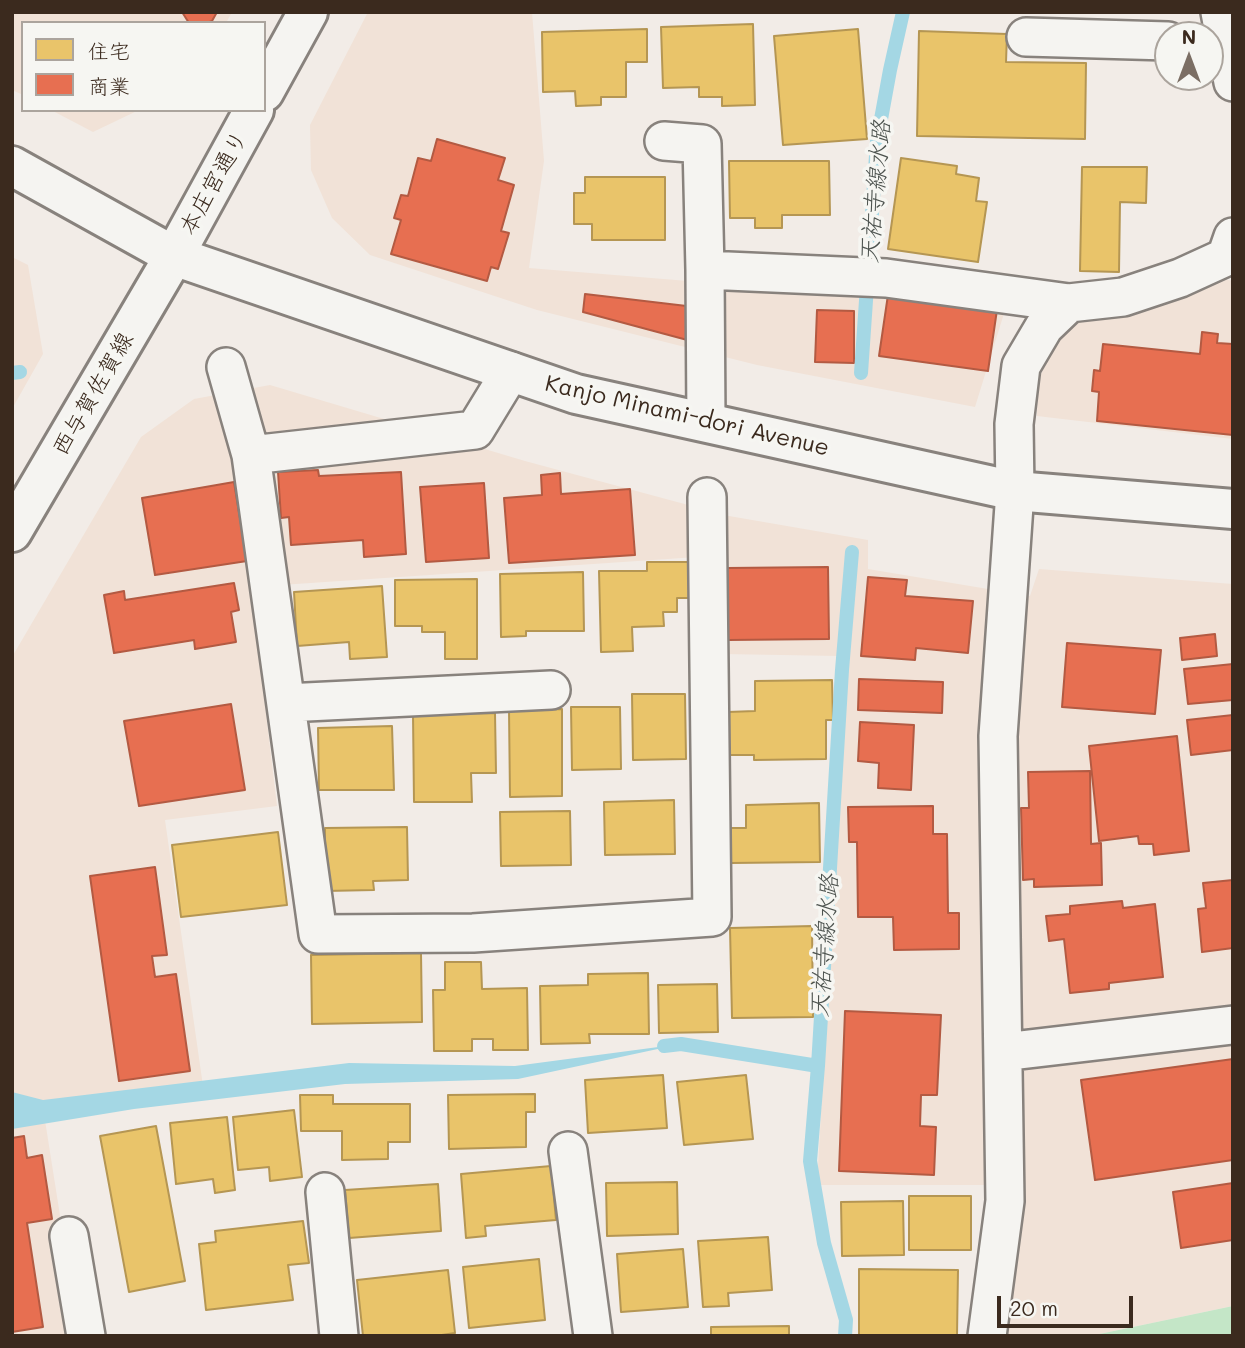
<!DOCTYPE html>
<meta charset="utf-8">
<style>
body{margin:0}
#map{position:relative;width:1245px;height:1348px;overflow:hidden;background:#f2ece7;font-family:Mali,"Klee One",sans-serif}
canvas{display:block}
.frame{position:absolute;inset:0;border:14px solid #3b2a1e;pointer-events:none}
.legend{position:absolute;left:21px;top:21px;width:245px;height:91px;box-sizing:border-box;background:#f6f6f2;border:2px solid #aba49d;margin:0;padding:9px 12px;list-style:none;font-size:21px;color:#3b2a1e}
.legend li{display:flex;align-items:center;gap:14px;height:35px}
.legend b{width:35px;border:2px solid #aba49d}
.north{position:absolute;left:1154px;top:21px;width:70px;height:70px;box-sizing:border-box;background:#f6f6f2;border:2px solid #aba49d;border-radius:50%;rotate:0deg;font-size:19px;font-weight:700;line-height:28px;text-align:center;color:#3b2a1e}
.north::after{content:'';display:block;margin:auto;width:24px;height:32px;background:#7b6e64;clip-path:polygon(50% 0,100% 100%,50% 72%,0 100%)}
.scale{position:absolute;left:997px;top:1296px;width:136px;height:32px;box-sizing:border-box;border:4px solid #3b2a1e;border-top:0;padding-left:9px;font-size:21px;line-height:24px;white-space:nowrap;color:#3b2a1e;-webkit-text-stroke:5px #f6f6f2;paint-order:stroke}
</style>
<div id="map">
<canvas width="1245" height="1348"></canvas>
<div class="frame"></div>
<ul class="legend">
<li><b style="height:19px;background:#e9c46a"></b>住宅</li>
<li><b style="height:19px;background:#e76f51"></b>商業</li>
</ul>
<div class="north">N</div>
<div class="scale">20 m</div>
</div>
<script>
const c = document.querySelector('canvas').getContext('2d');
c.lineJoin = 'round';
function paint(path, color) {
  c.fillStyle = color;
  c.fill(path, 'evenodd');
}
function stroke(path, color, width, dash) {
  c.strokeStyle = color;
  c.lineWidth = width;
  c.lineCap = dash ? 'butt' : 'round';
  c.setLineDash(dash || []);
  c.stroke(path);
}
function label(font, color, halo, rows, align = 'center') {
  c.font = font + ' Mali,"Klee One",sans-serif';
  c.lineWidth = 7;
  c.setLineDash([]);
  c.textBaseline = 'middle';
  c.strokeStyle = halo;
  c.fillStyle = color;
  for (const [text, x, y, turn = 0] of rows) {
    c.save();
    c.translate(x, y);
    c.rotate((+turn || 0) * Math.PI / 180);
    c.textAlign = isNaN(turn) ? turn : align;
    if (halo) c.strokeText(text, 0, 0);
    c.fillText(text, 0, 0);
    c.restore();
  }
}
const built = new Path2D(`
 M12,12H232L226,23H23V95L12,90Z
 M368,12H532L544,161L529,268L1006,307L975,407L757,365L537,310L370,255L332,218L311,170L310,125Z
 M51,110H139L93,132Z
 M12,257L28,265L43,354L12,409Z
 M1219,278L1233,281V439L1037,416L1038,380L1070,316Z
 M270,385L525,461L729,516L868,540V569L1030,596L1039,569L1233,584V1306L1090,1336H1004L1018,1185H817L839,787L840,656L722,654L727,555L251,587L277,806L165,820L204,1093L44,1114L79,1336H12V657L141,437L194,399Z`);
const green = new Path2D(`
 M1233,1306V1336H1090Z`);
const water = new Path2D(`
 M681,1044L518,1079L345,1084L134,1109L12,1129V1092L43,1100L349,1063L515,1066Z`);
const homes = new Path2D(`
 M753,24L755,105L722,106V97H699V87L663,88L661,27Z
 M647,29V62H626V97H601V105L576,106L575,91L543,92L542,32Z
 M858,29L867,139L783,145L774,36Z
 M919,31L1007,34L1006,62L1086,63L1085,139L917,136Z
 M901,158L957,166L956,174L979,178L976,201L987,202L978,262L888,249Z
 M729,161H829L830,215H782V228H755V218H730Z
 M1082,167H1147L1146,203L1120,202L1119,272L1080,271Z
 M585,177H665V240H592V224H574V193H585Z
 M647,562H689V598H677V612H663L664,626L632,627L633,651L601,652L599,571H647Z
 M583,572L584,631H526V636L501,637L500,574Z
 M477,579V659H445V632H422V626H395V580Z
 M382,586L387,657L350,659L349,642L297,646L294,592Z
 M832,680L833,720H826V759L754,760V755H728V712L755,711V681Z
 M632,694H685L686,759L633,760Z
 M571,707H620L621,769L572,770Z
 M562,709V796L510,797L509,710Z
 M495,713L496,773H471L472,802H414L413,714Z
 M392,726L394,790H319L318,728Z
 M674,800L675,854L605,855L604,802Z
 M819,803L820,862L731,863V828H746V805Z
 M570,811L571,865L501,866L500,812Z
 M407,827L408,880L373,881L374,890L325,891V828Z
 M278,832L287,905L181,917L172,845Z
 M812,926L813,1017L732,1018L730,928Z
 M421,953L422,1022L312,1024L311,955Z
 M445,962H481L482,989L527,988L528,1050H493V1039H472V1051H434L433,990H445Z
 M648,973L649,1034H589L590,1043L541,1044L540,986L588,985V974Z
 M717,984L718,1032L659,1033L658,985Z
 M663,1075L667,1128L588,1133L585,1080Z
 M746,1075L753,1139L684,1145L677,1082Z
 M535,1094V1112H526V1147L449,1149L448,1095Z
 M300,1095H333V1104H410V1142H388V1159L342,1160V1131H301Z
 M294,1110L302,1177L270,1181L269,1167L238,1170L233,1117Z
 M227,1117L235,1190L215,1193L213,1179L176,1184L170,1123Z
 M156,1126L185,1281L129,1292L100,1136Z
 M551,1166L556,1220L485,1226L486,1236L466,1238L461,1174Z
 M677,1182L678,1234L607,1236L606,1183Z
 M438,1184L441,1231L349,1238L345,1190Z
 M909,1196H971V1250H909Z
 M903,1201L904,1255L842,1256L841,1202Z
 M303,1221L309,1263L288,1265L293,1300L206,1310L199,1244L216,1242L215,1231Z
 M768,1237L772,1290L728,1293L729,1306L703,1307L698,1241Z
 M683,1249L688,1307L621,1312L617,1254Z
 M539,1259L545,1320L469,1328L463,1267Z
 M859,1269L958,1270L957,1336H859Z
 M448,1270L455,1333L435,1336H363L357,1280Z
 M789,1326V1336H711V1327Z`);
const shops = new Path2D(`
 M182,12H217L212,21L207,23H189Z
 M437,139L505,158L498,180L514,185L501,231L509,233L498,269L491,267L487,281L391,254L401,220L394,218L401,195L408,196L418,158L431,161Z
 M889,288L998,303L988,371L879,356Z
 M585,294L695,307L691,341L583,312Z
 M817,310L854,311V363L815,362Z
 M1202,332L1218,334L1217,343L1233,344V435L1097,421L1099,392L1092,391L1094,370L1100,371L1103,344L1200,354Z
 M318,470L319,476L401,472L406,554L364,557L363,540L291,545L289,517L281,518L278,472Z
 M560,473L561,494L630,489L635,555L509,563L504,498L542,495L541,475Z
 M234,482L247,561L155,575L142,498Z
 M484,483L489,558L426,562L420,487Z
 M828,567L829,639L728,640L727,568Z
 M868,577L907,580L905,596L973,601L968,653L916,648L915,660L861,656Z
 M234,583L239,610L231,612L236,642L195,649L194,640L114,653L104,595L124,591L125,600Z
 M1215,634L1217,656L1182,660L1180,638Z
 M1067,643L1161,650L1155,714L1062,707Z
 M1233,664V700L1188,704L1184,669Z
 M859,679L943,682L942,713L858,710Z
 M231,704L245,790L139,806L124,721Z
 M1233,715V750L1191,755L1187,720Z
 M860,722L914,725L911,790L878,788L879,763L858,761Z
 M1177,736L1189,851L1154,855L1153,844H1139L1138,836L1099,841L1089,746Z
 M1090,771L1091,844L1101,843L1102,885L1034,887V879L1023,880L1021,808H1029L1028,772Z
 M933,806V834H947L948,913H959V949L894,950L893,917H858L857,842H849L848,807Z
 M155,867L167,955L152,956L155,977L176,974L190,1071L119,1081L90,876Z
 M1233,880V948L1202,952L1198,909L1206,908L1203,883Z
 M1122,901L1123,908L1155,904L1163,977L1109,983V989L1070,993L1064,939L1049,941L1046,916L1070,914V906Z
 M845,1011L941,1015L937,1095H921L920,1126L936,1127L934,1175L839,1171Z
 M1233,1059V1160L1095,1180L1081,1080Z
 M24,1136L27,1158L42,1155L52,1219L27,1223L43,1327L12,1332V1138Z
 M1233,1183V1240L1181,1248L1173,1192Z`);
const stream = new Path2D(`
 M12,373L20,372
 M861,373L877,141L890,70L903,12
 M664,1046L681,1044L818,1066
 M845,1336L846,1320L824,1243L810,1161L818,1066L842,670L852,552`);
const minor = new Path2D(`
 M1220,12L1233,82
 M1026,37L1168,41
 M664,141L702,144L705,270L706,422
 M705,270L886,278L1069,303
 M226,367L251,455
 M511,371L475,430L251,455L318,934L473,933L712,917L707,497
 M286,703L551,690
 M1003,1052L1233,1025
 M568,1151L593,1336
 M325,1192L339,1336
 M69,1236L86,1336
 M987,1336L1005,1201L998,736L1015,491L1014,424L1021,366L1044,327L1069,303L1123,297L1180,278L1226,257L1233,237`);
const primary = new Path2D(`
 M264,92L308,12
 M12,532L174,256L254,110`);
const trunk = new Path2D(`
 M12,166L174,256L576,394L1015,491L1233,509`);
const streetNames = [
 ["本庄宮通り",214,183,-61],
 ["西与賀佐賀線",93,394,-60],
 ["Kanjo Minami-dori Avenue",687,416,13]
];
const waterNames = [
 ["天祐寺線水路",876,192,-85],
 ["天祐寺線水路",825,946,-86]
];
paint(built, '#f1e2d7');
paint(green, '#c4e6c7');
paint(water, '#a4d7e4');
paint(homes, '#e9c46a');
stroke(homes, '#b59653', 2);
paint(shops, '#e76f51');
stroke(shops, '#b35a42', 2);
stroke(stream, '#a4d7e4', 14);
stroke(minor, '#88827d', 42);
stroke(primary, '#88827d', 44);
stroke(trunk, '#88827d', 44);
stroke(minor, '#f5f4f1', 37);
stroke(primary, '#f5f4f1', 38);
stroke(trunk, '#f5f4f1', 38);
label('23px', '#3b2a1e', '#f6f6f2', streetNames);
label('italic 24px', '#4d534f', '#f6f6f2', waterNames);
</script>
